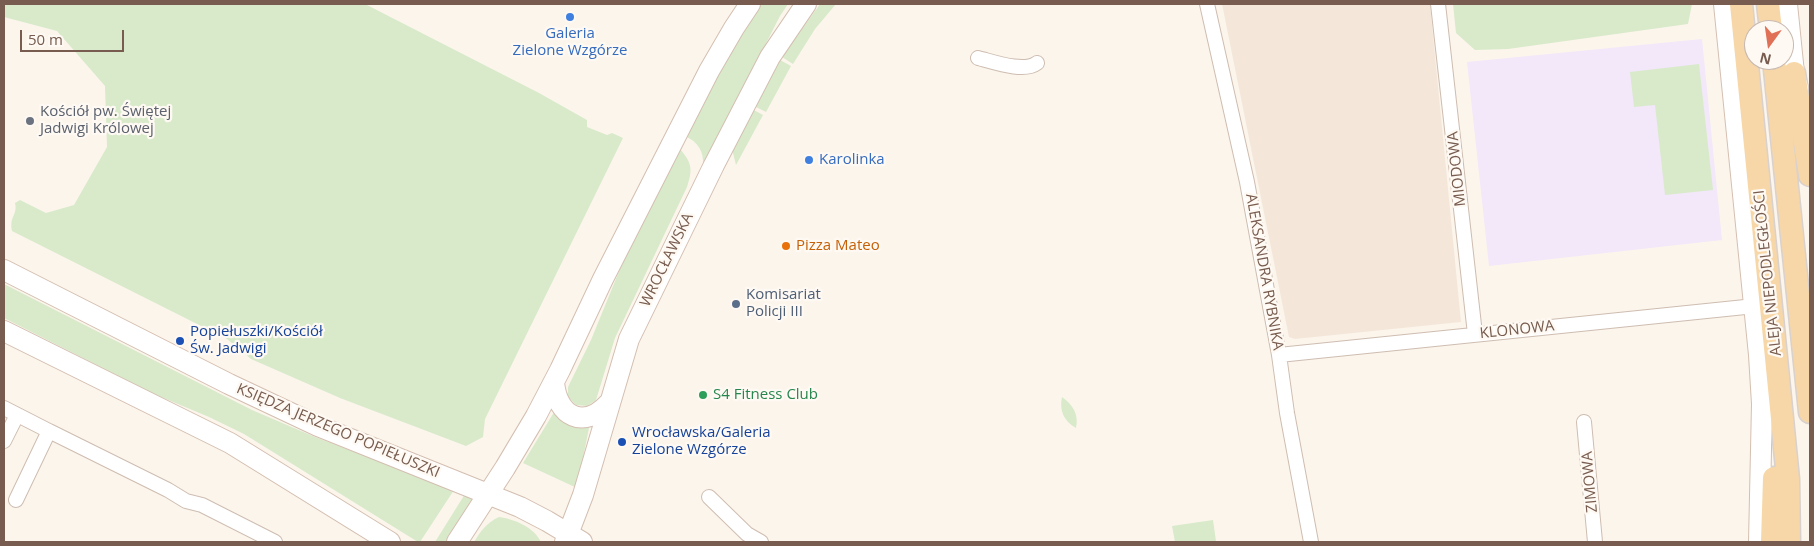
<!DOCTYPE html>
<meta charset="utf-8">
<style>
body{margin:0}
#map{position:relative;width:1814px;height:546px;overflow:hidden;background:#fcf5ec;font-family:"Open Sans",sans-serif}
canvas{display:block}
.frame{position:absolute;inset:0;border:5px solid #775c4f;pointer-events:none}
.north{position:absolute;left:1744px;top:20px;width:50px;height:50px;box-sizing:border-box;background:#fef9f3;border:1px solid #c8bab1;border-radius:50%;rotate:194deg;font-size:14px;font-weight:700;line-height:20px;text-align:center;color:#775c4f}
.north::after{content:'';display:block;margin:auto;width:18px;height:22px;background:#e07157;clip-path:polygon(50% 0,100% 100%,50% 72%,0 100%)}
.scale{position:absolute;left:20px;top:30px;width:104px;height:22px;box-sizing:border-box;border:2px solid #775c4f;border-top:0;padding-left:6px;font-size:15px;line-height:18px;white-space:nowrap;color:#775c4f;-webkit-text-stroke:4px #fef9f3;paint-order:stroke}
</style>
<div id="map">
<canvas width="1814" height="546"></canvas>
<div class="frame"></div>
<div class="north">N</div>
<div class="scale">50 m</div>
</div>
<script>
const c = document.querySelector('canvas').getContext('2d');
c.lineJoin = 'round';
function paint(path, color) {
  c.fillStyle = color;
  c.fill(path, 'evenodd');
}
function stroke(path, color, width, dash) {
  c.strokeStyle = color;
  c.lineWidth = width;
  c.lineCap = dash ? 'butt' : 'round';
  c.setLineDash(dash || []);
  c.stroke(path);
}
function label(font, color, halo, rows, align = 'center') {
  c.font = font + ' "Open Sans",sans-serif';
  c.lineWidth = 4.5;
  c.setLineDash([]);
  c.textBaseline = 'middle';
  c.strokeStyle = halo;
  c.fillStyle = color;
  for (const [text, x, y, turn = 0] of rows) {
    c.save();
    c.translate(x, y);
    c.rotate((+turn || 0) * Math.PI / 180);
    c.textAlign = isNaN(turn) ? turn : align;
    if (halo) c.strokeText(text, 0, 0);
    c.fillText(text, 0, 0);
    c.restore();
  }
}
const residential = new Path2D(`
 M1222,4H1430L1461,322L1295,339L1289,337Z`);
const education = new Path2D(`
 M1702,39L1722,240L1489,266L1467,62Z`);
const green = new Path2D(`
 M4,4H365L539,93L587,120V127L607,135L612,133L623,138L485,419L483,437L466,446L340,398L251,359L227,339L12,231C9,216 18,215 15,203L20,200L46,213L74,205L107,147L105,86L57,31L4,17Z
 M759,4H788L780,16L703,166C704,151 698,142 685,136L734,42Z
 M820,4H836L815,29L793,64L782,57Z
 M1453,4H1692L1688,24L1508,49L1475,50L1456,33Z
 M780,60L791,66L766,112L754,106Z
 M1699,64L1713,190L1665,195L1655,105L1634,107L1630,72Z
 M752,109L763,115L736,165L732,149Z
 M680,149C692,163 693,169 687,187L615,338L596,400L587,406L576,405L568,397V387L591,340L622,264Z
 M4,284L252,410L315,437L454,490L420,542H418L244,434L209,417L154,394L4,318Z
 M1062,397C1073,405 1079,414 1076,428C1064,421 1059,411 1062,397Z
 M556,409L590,423L577,488L523,463Z
 M465,494L475,498L448,542H435Z
 M499,517C514,519 534,527 541,542H474C481,531 486,523 499,517Z
 M1213,520L1216,541L1175,542L1172,526Z`);
const street = new Path2D(`
 M1207,4L1247,182L1279,355L1287,413L1311,542
 M1438,4L1475,334
 M978,58C994,62 1024,73 1037,63
 M1279,355L1755,306
 M4,408L49,431
 M1584,422L1595,542
 M4,441L17,415
 M709,497L747,534L761,542
 M16,500L49,431L168,490L186,501L202,505L275,542`);
const secondary = new Path2D(`
 M1724,4L1759,355L1762,404L1759,542
 M1787,4L1794,73L1798,88
 M4,270L229,384L318,426L520,507L547,521L582,542
 M4,331L230,443L390,542
 M554,382C557,417 584,430 609,403
 M457,542L505,468L536,416L560,370L603,279L709,71L734,28L750,4
 M565,542L583,495L629,339L714,165L770,57L806,4`);
const primary = new Path2D(`
 M1741,4L1788,479L1789,542
 M1768,4L1771,30
 M1774,60L1810,412
 M1794,73L1810,175
 M1772,542L1774,478`);
const markers = [
 [570,17,5,"#3f7fe0"],
 [30,121,5,"#6b7280"],
 [809,160,5,"#3f7fe0"],
 [786,246,5,"#e8710a"],
 [736,304,5,"#5c6f8a"],
 [180,341,5,"#1a4fb4"],
 [703,395,5,"#2e9e5b"],
 [622,442,5,"#1a4fb4"]
];
const shopNames = [
 ["Galeria",570,34],
 ["Zielone Wzgórze",570,51],
 ["Karolinka",819,160,"left"]
];
const worshipNames = [
 ["Kościół pw. Świętej",40,112],
 ["Jadwigi Królowej",40,129]
];
const streetNames = [
 ["MIODOWA",1457,169,-96],
 ["WROCŁAWSKA",667,260,-64],
 ["ALEKSANDRA RYBNIKA",1264,272,80],
 ["ALEJA NIEPODLEGŁOŚCI",1768,273,-96],
 ["KLONOWA",1517,330,-6],
 ["KSIĘDZA JERZEGO POPIEŁUSZKI",338,431,23],
 ["ZIMOWA",1590,482,-95]
];
const foodNames = [
 ["Pizza Mateo",796,246]
];
const serviceNames = [
 ["Komisariat",746,295],
 ["Policji III",746,312]
];
const transitNames = [
 ["Popiełuszki/Kościół",190,332],
 ["Św. Jadwigi",190,349],
 ["Wrocławska/Galeria",632,433],
 ["Zielone Wzgórze",632,450]
];
const leisureNames = [
 ["S4 Fitness Club",713,395]
];
paint(residential, '#f4e7da');
paint(education, '#f2e8f9');
paint(green, '#d8eaca');
stroke(street, '#cebdb1', 16);
stroke(secondary, '#d4bfb1', 22);
stroke(primary, '#d9d1ce', 25);
stroke(street, '#fff', 14);
stroke(secondary, '#fff', 20);
stroke(primary, '#f7d7a8', 22);
for (const [x, y, r, color] of markers) {
  const dot = new Path2D();
  dot.arc(x, y, r, 0, 2 * Math.PI);
  c.fillStyle = color;
  c.fill(dot);
  stroke(dot, '#fef9f3', 2);
}
label('15px', '#366cbe', '#fef9f3', shopNames);
label('15px', '#5b616d', '#fef9f3', worshipNames, 'left');
label('15px', '#775c4f', '#fef9f3', streetNames);
label('15px', '#c56008', '#fef9f3', foodNames, 'left');
label('15px', '#4e5e75', '#fef9f3', serviceNames, 'left');
label('15px', '#164399', '#fef9f3', transitNames, 'left');
label('15px', '#27864d', '#fef9f3', leisureNames, 'left');
</script>
